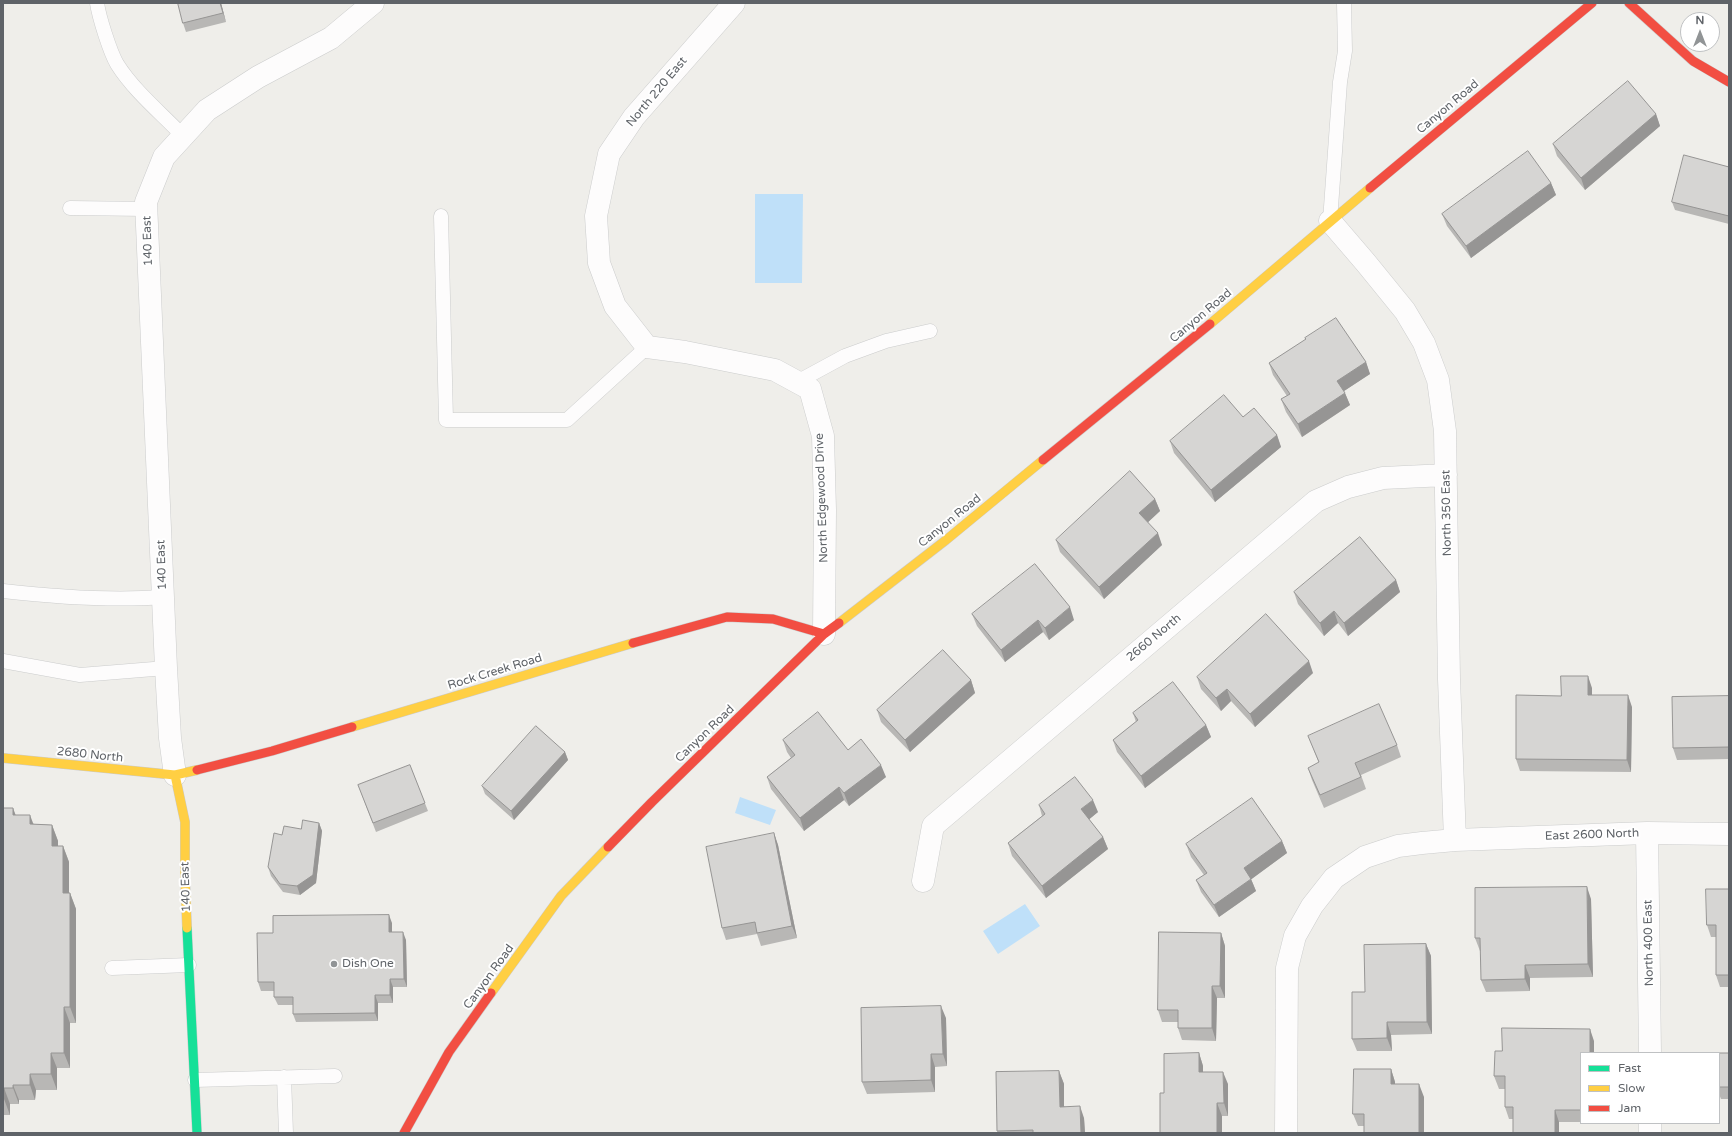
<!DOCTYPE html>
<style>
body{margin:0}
#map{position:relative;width:1732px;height:1136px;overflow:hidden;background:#efeeea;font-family:"Varela Round",sans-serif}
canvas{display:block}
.frame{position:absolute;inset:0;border:4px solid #5f6368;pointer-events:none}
.legend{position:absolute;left:1580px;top:1052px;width:140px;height:72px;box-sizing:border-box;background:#fff;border:1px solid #bfc1c3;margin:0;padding:5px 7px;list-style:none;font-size:12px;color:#5f6368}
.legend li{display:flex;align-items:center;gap:8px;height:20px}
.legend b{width:20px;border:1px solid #bfc1c3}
.north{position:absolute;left:1680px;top:12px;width:40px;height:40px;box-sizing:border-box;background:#fff;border:1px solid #bfc1c3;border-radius:50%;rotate:0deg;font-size:11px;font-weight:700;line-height:16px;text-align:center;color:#5f6368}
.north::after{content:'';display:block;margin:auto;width:14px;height:18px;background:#919496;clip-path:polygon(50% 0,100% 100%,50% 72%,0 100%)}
</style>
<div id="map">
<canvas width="1732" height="1136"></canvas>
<div class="frame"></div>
<ul class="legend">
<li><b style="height:5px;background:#16e098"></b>Fast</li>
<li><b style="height:5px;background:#ffcf43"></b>Slow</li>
<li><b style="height:5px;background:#f24e42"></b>Jam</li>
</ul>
<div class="north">N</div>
</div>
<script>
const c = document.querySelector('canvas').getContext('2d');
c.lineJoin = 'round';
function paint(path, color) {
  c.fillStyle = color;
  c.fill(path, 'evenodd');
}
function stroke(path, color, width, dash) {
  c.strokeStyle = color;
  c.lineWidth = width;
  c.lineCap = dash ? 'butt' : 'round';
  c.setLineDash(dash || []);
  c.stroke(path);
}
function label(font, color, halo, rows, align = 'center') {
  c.font = font + ' "Varela Round",sans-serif';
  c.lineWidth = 4;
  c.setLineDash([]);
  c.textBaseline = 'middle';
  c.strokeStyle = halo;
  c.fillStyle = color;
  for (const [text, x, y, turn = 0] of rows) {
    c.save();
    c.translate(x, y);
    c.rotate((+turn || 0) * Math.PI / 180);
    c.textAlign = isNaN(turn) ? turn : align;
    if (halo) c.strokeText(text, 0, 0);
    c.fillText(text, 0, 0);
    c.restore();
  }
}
const water = new Path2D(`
 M755,194H803L802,283H755Z
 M740,797L776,810L770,825L735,813Z
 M1025,904L1040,926L998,954L983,931Z`);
const lane = new Path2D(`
 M97,3C99,17 110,52 117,64C134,91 161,113 183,136
 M70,208L146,209
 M441,216L446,420H567L647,347
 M1330,221L1340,82L1345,51L1344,3
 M797,382L845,356L886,341L930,331
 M3,591C56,597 110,601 163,597
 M3,661L80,675L166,668
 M112,968L189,965
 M284,1077L286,1133
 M195,1080L335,1076`);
const street = new Path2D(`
 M734,3L634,117L609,154L596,216L599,263L615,306L647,347L685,352L775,370L810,389L823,436L825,510L824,634
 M1330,221L1366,263L1405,311L1424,343L1438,380L1445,431L1449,679L1455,840
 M175,775L170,738L166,668L146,202L164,157L207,110L258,77L331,38L373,3
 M1647,833L1650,1053
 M923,881L933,826L1316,501L1348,487L1383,478L1446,475
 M1650,1123V1133
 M1286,1133L1287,968L1295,936L1312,906L1334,878L1365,857L1398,846L1422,843L1455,840L1647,833L1729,834`);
const fast = new Path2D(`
 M187,928L197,1133`);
const slow = new Path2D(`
 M1210,324L1370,188
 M839,623L946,540L1043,460
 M352,727L633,643
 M3,758L175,775L197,770
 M175,775L185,822V877L187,928
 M491,993L561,896L608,847`);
const jam = new Path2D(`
 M1629,3L1693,61L1729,82
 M1370,188L1592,3
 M1043,460L1210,324
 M633,643L727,617L773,619L824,634
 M197,770L272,751L352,727
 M608,847L652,802L824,634L839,623
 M404,1133L449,1052L491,993`);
const wall = new Path2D(`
 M178,3H221L226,22L186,32L183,23Z
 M1656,114L1660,126L1585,190L1557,156L1553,144Z
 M1729,167V224L1675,210L1672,202Z
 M1551,183L1556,195L1471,258L1447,226L1442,214Z
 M1305,338L1366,362L1370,374L1344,391L1350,405L1302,437L1286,412L1281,399L1287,396L1273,375L1269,363L1306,340Z
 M1243,417L1277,435L1281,447L1215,502L1174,453L1170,441Z
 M1155,499L1160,511L1148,522L1162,545L1104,599L1060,552L1056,540Z
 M1396,580L1400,592L1348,636L1338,623L1324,636L1298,604L1294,592Z
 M972,614L1074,620L1049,640L1043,632L1005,662L977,626Z
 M1313,673L1255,727L1231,701L1221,711L1201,689L1197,677Z
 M971,680L975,693L910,752L881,722L877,710Z
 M1592,688V695L1632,707L1631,772L1520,771L1516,759L1561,696Z
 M1729,696V759L1677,760L1673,748Z
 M1133,713L1206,725L1211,737L1145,788L1117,752L1113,740L1136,722Z
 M1308,736L1397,745L1401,757L1361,775L1366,789L1324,808L1312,780L1308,768L1319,763Z
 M783,740L848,750L886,777L849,806L844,800L804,831L771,789L767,777L791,758L787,752Z
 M565,752L568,760L514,820L485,794L482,786Z
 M410,765L428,811L376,832L358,785Z
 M1039,805L1098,812L1089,819L1103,837L1108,849L1046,898L1012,856L1008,843L1042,816Z
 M3,808H13L15,815L34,824L52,825L58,841V846H63L69,862V893H70L76,909V1023H70V1068H57V1090H36L35,1100H19V1104H10V1115H3Z
 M319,823L322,831L316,883L300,895L283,892L271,876L268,867L282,835Z
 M774,833L778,845L797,938L761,946L757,934L726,940L722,928Z
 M1282,841L1287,853L1251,879L1256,891L1219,917L1201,892L1196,880L1204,875L1191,857L1186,844Z
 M1729,889V987H1720L1716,975V937H1711L1707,925Z
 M1591,899L1593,977L1530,978V991L1486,992L1481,980V951H1480L1475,938Z
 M392,923V932L406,940L407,987H393V1003H378V1021L296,1022L293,1014V1005H278L274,997V991H261L258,982L273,933Z
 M1221,933L1225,946V998H1217L1216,1041L1182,1040L1178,1028V1022H1162L1158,1010Z
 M1426,944L1431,956L1432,1034L1391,1035L1392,1051H1357L1352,1039L1365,992Z
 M946,1018L947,1066L935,1067V1092L867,1094L862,1082Z
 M1594,1041V1053H1581V1122H1559V1133L1513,1119H1509L1505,1107V1089H1499L1494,1076L1502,1051Z
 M1199,1053L1203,1066V1072L1228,1084V1116H1222L1164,1093Z
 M1719,1053H1729V1099H1721L1719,1094Z
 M1391,1069L1395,1082V1084L1424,1097V1133H1364V1126H1358L1353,1114Z
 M1059,1071L1064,1084V1106L1084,1118L1085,1133H998L997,1131Z`);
const shadedWall = new Path2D(`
 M220,3H221L226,22L223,13Z
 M1656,114L1660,126L1585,190L1581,178Z
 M1551,183L1556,195L1471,258L1466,246Z
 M1366,362L1370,374L1341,393L1337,381Z
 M1345,393L1350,405L1302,437L1298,424Z
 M1277,435L1281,447L1215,502L1211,490Z
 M1155,499L1160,511L1144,526L1139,513Z
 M1158,533L1162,545L1104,599L1099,587Z
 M1396,580L1400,592L1348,636L1344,623Z
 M1070,607L1074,620L1049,640L1045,628Z
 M1334,611L1338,623L1324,636L1320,623Z
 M1038,620L1043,632L1005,662L1001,650Z
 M1309,661L1313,673L1255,727L1250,714Z
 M1588,676L1592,688V707L1588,695Z
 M971,680L975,693L910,752L905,740Z
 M1227,689L1231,701L1221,711L1216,698Z
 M1628,695L1632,707L1631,772L1627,760Z
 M1206,725L1211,737L1145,788L1141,776Z
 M565,752L568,760L514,820L511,811Z
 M881,765L886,777L849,806L844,793Z
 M839,787L844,800L804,831L800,818Z
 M1093,800L1098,812L1086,822L1081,809Z
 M13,808L19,824L13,815Z
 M30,815L36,831L30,824Z
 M319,823L322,831L316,883L300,895L297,886Z
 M52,825L58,841V862L52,846Z
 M774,833L778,845L797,938L792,926Z
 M1103,837L1108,849L1046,898L1042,886Z
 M1282,841L1287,853L1249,881L1244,868Z
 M63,846L69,862V909L63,893Z
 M1251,879L1256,891L1219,917L1214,905Z
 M1587,887L1591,899L1593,977L1588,964Z
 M70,893L76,909V1023L70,1007Z
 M389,915L392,923V940L389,932Z
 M403,932L406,940L407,987L404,979Z
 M1221,933L1225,946V998L1220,986Z
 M1426,944L1431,956L1432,1034L1427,1022Z
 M1525,965L1530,978V991L1525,979Z
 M390,979L393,987V1003L390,995Z
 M1212,986L1217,998L1216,1041L1212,1028Z
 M375,995L378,1003V1021L375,1013Z
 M941,1006L946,1018L947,1066L943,1054Z
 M64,1007L70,1023V1068L64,1053Z
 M1387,1022L1391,1035L1392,1051L1387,1038Z
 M1590,1029L1594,1041V1053H1590Z
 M51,1053L57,1068V1090L51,1074Z
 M1199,1053L1203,1066V1084L1199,1072Z
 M931,1054L935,1067V1092L931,1080Z
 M1391,1069L1395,1082V1096L1391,1084Z
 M1059,1071L1064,1084V1119L1060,1107Z
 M1223,1072L1228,1084V1116L1224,1103Z
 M30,1074L36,1090L35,1100L30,1085Z
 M1419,1084L1424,1097V1133H1419Z
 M13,1085L19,1100V1104L13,1088Z
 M4,1088L10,1104V1115L4,1099Z
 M1217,1103L1222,1116V1133H1217Z
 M1080,1106L1084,1118L1085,1133H1081Z
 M1555,1110L1559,1122V1133H1555Z`);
const building = new Path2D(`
 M178,3H220L223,13L183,23Z
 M1628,81L1656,114L1581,178L1553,144Z
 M1528,151L1551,183L1466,246L1442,214Z
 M1684,155L1729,167V216L1672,202Z
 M1336,318L1366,362L1337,381L1345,393L1298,424L1281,399L1290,394L1269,363L1306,339L1305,338Z
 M1224,395L1243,417L1254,408L1277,435L1211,490L1170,441Z
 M1130,471L1155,499L1139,513L1158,533L1099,587L1056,540Z
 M1360,537L1396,580L1344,623L1334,611L1320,623L1294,592Z
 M1035,564L1070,607L1045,628L1038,620L1001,650L972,614Z
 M1266,614L1309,661L1250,714L1227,689L1216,698L1197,677Z
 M943,650L971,680L905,740L877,710Z
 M1561,676H1588V695H1628L1627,760L1516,759V695L1561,696Z
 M1173,682L1206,725L1141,776L1113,740L1138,720L1133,713Z
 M1729,696V747L1673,748L1672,697Z
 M1379,704L1397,745L1355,763L1361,777L1320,795L1308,768L1319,762L1308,736Z
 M818,712L848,750L861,739L881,765L844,793L839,787L800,818L767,777L795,755L783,740Z
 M536,726L565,752L511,811L482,786Z
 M410,765L425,803L373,823L358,785Z
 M1075,777L1093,800L1081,809L1103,837L1042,886L1008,843L1045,814L1039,805Z
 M1252,798L1282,841L1244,868L1251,879L1214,905L1196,880L1207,873L1186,844Z
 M3,808H13V815H30V824L52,825V846H63V893H70V1007H64V1053H51V1074H30V1085H13V1088H4V1099H3Z
 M303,820L319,823L313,875L297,886L280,884L268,867L274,833L282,835L284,826L301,829Z
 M774,833L792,926L757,933L755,922L722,928L706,847Z
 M1587,887L1588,964L1525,965V979L1481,980L1480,938H1475V888Z
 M1706,889H1729V975H1716V925H1707Z
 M389,915V932H403L404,979H390V995H375V1013L293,1014V997H274V982H258L257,933H273V916Z
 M1159,932L1221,933L1220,986H1212V1028H1178V1010H1158Z
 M1426,944L1427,1022H1387V1038L1352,1039V992H1365L1364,945Z
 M941,1006L943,1054H931V1080L862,1082L861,1008Z
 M1502,1028L1590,1029V1053H1581V1110H1555V1133H1513V1107H1505V1076H1494L1495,1051H1502Z
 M1199,1053V1072H1223L1224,1103H1217V1133H1160V1093H1164V1054Z
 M1719,1053H1729V1087H1719Z
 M1354,1069H1391V1084H1419V1133H1364V1114H1353Z
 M1059,1071L1060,1107L1080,1106L1081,1133H1033V1130L997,1131L996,1072Z`);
const markers = [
 [334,964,4,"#919496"]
];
const streetNames = [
 ["North 220 East",657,92,-50],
 ["Canyon Road",1448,107,-40],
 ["140 East",148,241,-92],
 ["Canyon Road",1201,316,-40],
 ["North Edgewood Drive",822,498,-92],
 ["North 350 East",1447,513,-91],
 ["Canyon Road",950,521,-39],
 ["140 East",162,565,-92],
 ["2660 North",1154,638,-40],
 ["Rock Creek Road",495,672,-17],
 ["Canyon Road",705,734,-44],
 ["2680 North",90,755,6],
 ["East 2600 North",1592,835,-2],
 ["140 East",186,887,-92],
 ["North 400 East",1649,943,-91],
 ["Canyon Road",489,977,-54]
];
const poiNames = [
 ["Dish One",342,964]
];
paint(water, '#bfe0f9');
stroke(lane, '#cbcccc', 15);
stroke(street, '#cbcccc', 23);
stroke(fast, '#cacacb', 10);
stroke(slow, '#cacacb', 10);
stroke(jam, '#cacacb', 10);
stroke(lane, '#fdfcfc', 14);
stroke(street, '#fdfcfc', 22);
stroke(fast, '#16e098', 9);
stroke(slow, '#ffcf43', 9);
stroke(jam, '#f24e42', 9);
paint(wall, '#b8b7b5');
paint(shadedWall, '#969594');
paint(building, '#d6d5d3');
stroke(building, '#969594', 1);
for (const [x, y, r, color] of markers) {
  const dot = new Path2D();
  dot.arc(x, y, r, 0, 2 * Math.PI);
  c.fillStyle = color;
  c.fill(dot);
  stroke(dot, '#fff', 1.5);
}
label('12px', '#5f6368', '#fff', streetNames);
label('12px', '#5f6368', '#fff', poiNames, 'left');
</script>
